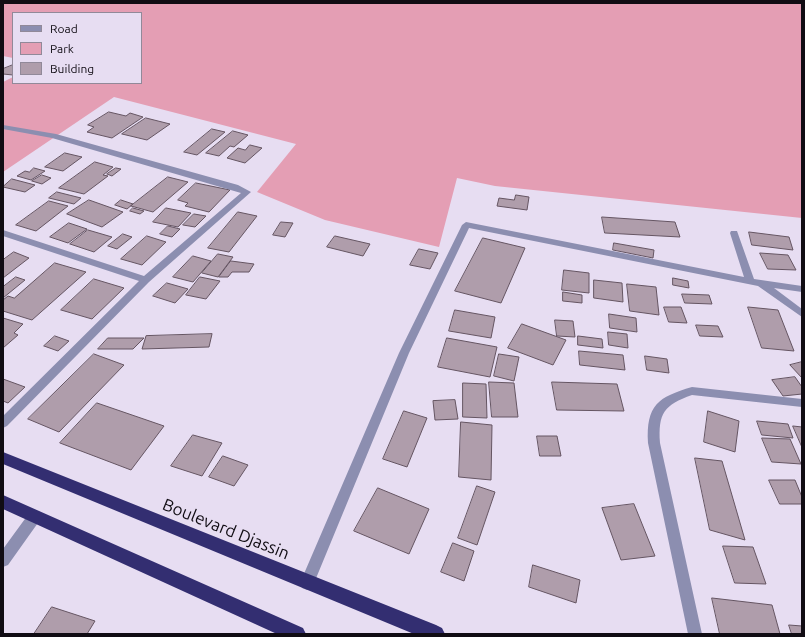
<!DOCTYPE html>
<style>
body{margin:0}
#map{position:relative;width:805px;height:637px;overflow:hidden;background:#e7ddf2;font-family:Ubuntu,sans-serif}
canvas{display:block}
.frame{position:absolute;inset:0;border:4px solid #100c13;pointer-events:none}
.legend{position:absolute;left:12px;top:12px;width:130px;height:72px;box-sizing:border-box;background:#e7ddf2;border:1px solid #918999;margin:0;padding:5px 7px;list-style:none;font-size:12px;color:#100c13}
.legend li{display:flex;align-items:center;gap:8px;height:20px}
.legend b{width:20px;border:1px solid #918999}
</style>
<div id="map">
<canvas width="805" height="637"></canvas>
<div class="frame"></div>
<ul class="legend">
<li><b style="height:5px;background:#8c8eb0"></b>Road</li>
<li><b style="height:11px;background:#e49eb4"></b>Park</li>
<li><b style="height:11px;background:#af9dab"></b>Building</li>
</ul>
</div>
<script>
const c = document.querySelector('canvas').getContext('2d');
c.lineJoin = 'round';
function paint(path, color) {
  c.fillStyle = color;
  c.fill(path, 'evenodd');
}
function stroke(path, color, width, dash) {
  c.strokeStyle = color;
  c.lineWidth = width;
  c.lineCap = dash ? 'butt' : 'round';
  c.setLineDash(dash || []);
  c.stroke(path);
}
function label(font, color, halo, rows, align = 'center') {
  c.font = font + ' Ubuntu,sans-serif';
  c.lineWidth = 3;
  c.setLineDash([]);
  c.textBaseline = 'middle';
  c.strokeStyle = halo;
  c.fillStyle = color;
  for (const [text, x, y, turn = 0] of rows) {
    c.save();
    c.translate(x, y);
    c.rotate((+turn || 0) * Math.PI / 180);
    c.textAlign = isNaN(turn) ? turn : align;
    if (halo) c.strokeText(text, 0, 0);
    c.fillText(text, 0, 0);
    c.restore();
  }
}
const green = new Path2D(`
 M3,3H802V218L495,186L457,178L439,247L325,220L257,192L296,144L114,97L3,172V82L13,77V83H141V13H13V58L3,56Z`);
const building = new Path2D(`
 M13,65V75L3,74V69Z
 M109,112L126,116L130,113L143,117L112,138L87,132L94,127L88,125Z
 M146,118L170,124L147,140L122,134Z
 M212,129L225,132L197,155L184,152Z
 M233,131L248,135L234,147L230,146L219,156L206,153Z
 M250,145L262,148L245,163L227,158L238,148L245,150Z
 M65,153L82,157L63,171L45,167Z
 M95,162L113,167L103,175L108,176L84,194L59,188Z
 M34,168L45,171L31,180L17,176L25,171L29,172Z
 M116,168L121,169L112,176L107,174Z
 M42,175L51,178L42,184L32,181Z
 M168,177L188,182L153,212L131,206Z
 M12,179L35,185L25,192L3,187Z
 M196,183L230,190L209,212L185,206L188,203L178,200Z
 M57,192L81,198L74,204L49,198Z
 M516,195L529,197L527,210L497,206L499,198L514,200Z
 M89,200L123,212L102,227L67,214Z
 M121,200L133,204L127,209L115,205Z
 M49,201L68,206L36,231L16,225Z
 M133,208L144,211L140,214L130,211Z
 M166,208L191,213L178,227L153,222Z
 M238,212L257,216L229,252L208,248Z
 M194,214L206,216L195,227L183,225Z
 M602,217L675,222L680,237L605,233Z
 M281,222L293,223L285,237L273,235Z
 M69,223L87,229L68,243L50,237Z
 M168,226L180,229L172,237L160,234Z
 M88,230L112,237L94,252L70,244Z
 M749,232L789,237L793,250L752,245Z
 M123,234L132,237L117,249L108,246Z
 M147,236L166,242L142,265L121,259Z
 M335,236L370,244L363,256L327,247Z
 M483,238L525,248L501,303L455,291Z
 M614,243L654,250L653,258L613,250Z
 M419,249L438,253L430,269L410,265Z
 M14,252L29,258L3,278V260Z
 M760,253L788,255L796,270L768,269Z
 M218,254L233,257L218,277L202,273Z
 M193,256L211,261L193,282L173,277Z
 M231,261L254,264L249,272H232L228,277H219Z
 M55,263L86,272L32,320L3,311V300L8,296L14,298Z
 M564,270L589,273V293L562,290Z
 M16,277L25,280L3,298V287Z
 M200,277L220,281L206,299L186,295Z
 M673,278L688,281L689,288L673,285Z
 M94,279L124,288L92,319L61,310Z
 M594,280L622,283L623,302L594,298Z
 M167,283L188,289L175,303L153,296Z
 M627,284L656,287L659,315L630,311Z
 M563,292L582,295V303L563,301Z
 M682,294L709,295L712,304L685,303Z
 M664,307H681L687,323L669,322Z
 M748,307L778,310L794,351L762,348Z
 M455,310L495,317L491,338L449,331Z
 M609,314L636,318L637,332L610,328Z
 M3,318L23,324L14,333L18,335L3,348Z
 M555,320L573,321L575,337L557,336Z
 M522,324L566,340L553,365L508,348Z
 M696,325L718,326L723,337L700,336Z
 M608,332L627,334L628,348L609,345Z
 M212,334L209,347L142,349L146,336Z
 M55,336L69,341L58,351L44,346Z
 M578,336L602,339L603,348L578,345Z
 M108,338H144L133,349H98Z
 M447,338L497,347L490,377L438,367Z
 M579,351L623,355L625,370L580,365Z
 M94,354L124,365L59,432L28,419Z
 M499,354L519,357L514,381L494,376Z
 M645,356L667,359L669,373L647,370Z
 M802,362V378L790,365Z
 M795,377L802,387V394L783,396L772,380Z
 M3,379L25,387L8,403L3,401Z
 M489,382L514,383L518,417H492Z
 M552,382L617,384L624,411L557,410Z
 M463,383L486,384L487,418L463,417Z
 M455,400L458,419L435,420L433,401Z
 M97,403L164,426L131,470L60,443Z
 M404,411L427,418L407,467L383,459Z
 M708,411L739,421L735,452L704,442Z
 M757,421L788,424L793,438L762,435Z
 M461,422L492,425L491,480L459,477Z
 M793,426L802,427V447Z
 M193,435L222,443L202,476L171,466Z
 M537,436H557L561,456H540Z
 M762,438L790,439L801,464L772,462Z
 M223,456L248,465L234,486L209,477Z
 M695,458L722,461L745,540L710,530Z
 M769,480H795L802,497V504H780Z
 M477,486L495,492L477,545L458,538Z
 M378,488L429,509L409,554L354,531Z
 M634,504L655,556L621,560L602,508Z
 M453,543L474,551L464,581L441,572Z
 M723,546L753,547L766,584L735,583Z
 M533,565L580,580L576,603L529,587Z
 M712,598L772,605L780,634H720Z
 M52,607L95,621L87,634H34Z
 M789,625L802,626V634H792Z`);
const street = new Path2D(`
 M3,125L56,134L238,185L251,192L149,282L7,426L3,428V416L139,281L3,236V230L144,276L241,193L52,138L3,129Z
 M466,222L744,277L730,233L731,231H737L754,279L802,286V292L774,288L802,309V317L758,286L469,228L409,353L312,588L307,590L302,588L300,583L399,353L462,225Z
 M692,387L802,399V407L692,395C664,405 658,413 660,443L702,634H688L648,443C646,405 658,397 692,387Z
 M35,510L40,512L42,516L40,520L8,565L3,567V549L30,512Z`);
const highway = new Path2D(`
 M3,452L436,625L442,628L445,634H414L3,464Z
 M3,495L303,628L306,634H277L3,509Z`);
const nearStreetnames = [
 ["Boulevard Djassin",226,529,22]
];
paint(green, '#e49eb4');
paint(building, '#af9dab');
stroke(building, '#655562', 1);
paint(street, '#8c8eb0');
paint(highway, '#332e71');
label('17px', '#100c13', '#e7ddf2', nearStreetnames);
</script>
